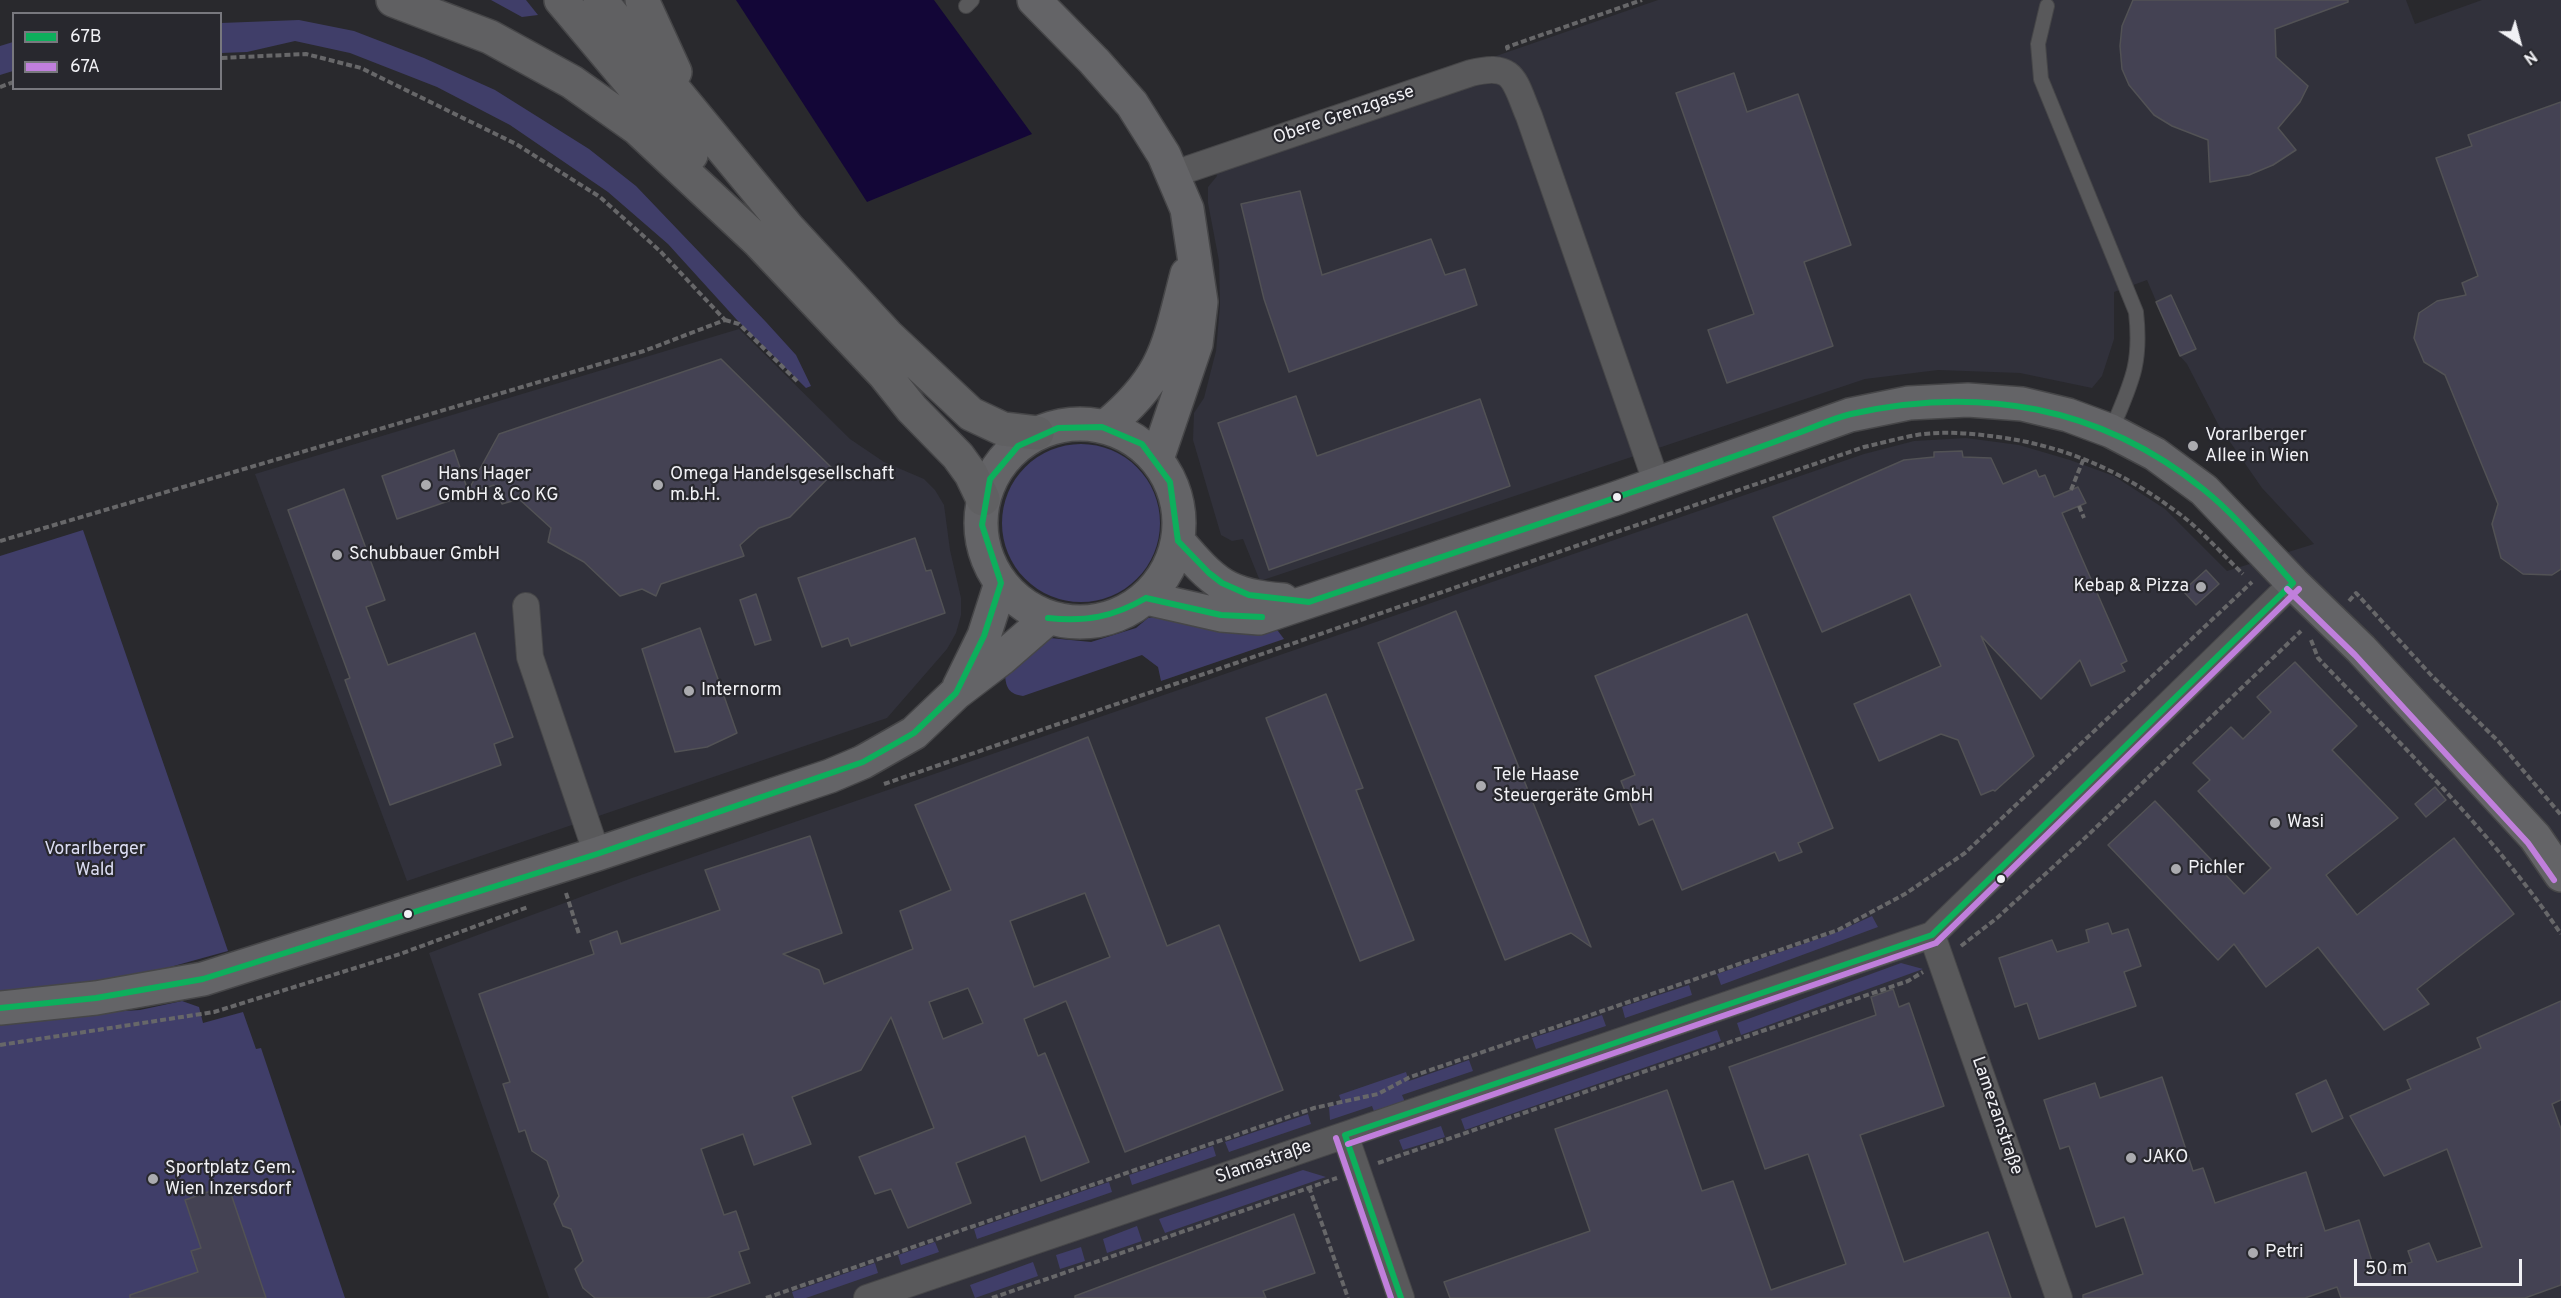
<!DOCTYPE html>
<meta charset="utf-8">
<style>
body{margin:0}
#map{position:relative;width:2561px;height:1298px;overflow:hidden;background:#29292d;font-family:Overpass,sans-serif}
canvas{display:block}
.legend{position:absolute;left:12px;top:12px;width:210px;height:78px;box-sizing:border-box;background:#28282e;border:2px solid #78787e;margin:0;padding:8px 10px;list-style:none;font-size:18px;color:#f1f1f5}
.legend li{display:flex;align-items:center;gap:12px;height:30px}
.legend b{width:30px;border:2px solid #78787e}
.north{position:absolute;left:2489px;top:12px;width:60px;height:60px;-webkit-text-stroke:4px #28282e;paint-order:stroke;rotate:144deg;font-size:16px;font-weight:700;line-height:24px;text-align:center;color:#f1f1f5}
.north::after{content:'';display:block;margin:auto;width:21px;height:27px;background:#f1f1f5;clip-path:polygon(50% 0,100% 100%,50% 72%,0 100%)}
.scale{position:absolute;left:2354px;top:1259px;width:168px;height:27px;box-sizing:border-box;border:3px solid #f1f1f5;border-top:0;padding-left:8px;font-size:18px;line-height:21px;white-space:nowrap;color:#f1f1f5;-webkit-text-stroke:4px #28282e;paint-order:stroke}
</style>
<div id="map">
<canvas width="2561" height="1298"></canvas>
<ul class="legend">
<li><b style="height:8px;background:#0daf5c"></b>67B</li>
<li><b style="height:8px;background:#c07fdc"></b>67A</li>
</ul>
<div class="north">N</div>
<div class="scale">50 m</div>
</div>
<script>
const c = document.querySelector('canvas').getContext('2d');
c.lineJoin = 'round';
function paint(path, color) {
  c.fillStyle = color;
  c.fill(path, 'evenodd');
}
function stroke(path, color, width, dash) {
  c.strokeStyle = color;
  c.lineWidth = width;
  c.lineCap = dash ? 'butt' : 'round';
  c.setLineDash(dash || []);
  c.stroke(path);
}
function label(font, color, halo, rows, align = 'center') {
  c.font = font + ' Overpass,sans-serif';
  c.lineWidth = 4.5;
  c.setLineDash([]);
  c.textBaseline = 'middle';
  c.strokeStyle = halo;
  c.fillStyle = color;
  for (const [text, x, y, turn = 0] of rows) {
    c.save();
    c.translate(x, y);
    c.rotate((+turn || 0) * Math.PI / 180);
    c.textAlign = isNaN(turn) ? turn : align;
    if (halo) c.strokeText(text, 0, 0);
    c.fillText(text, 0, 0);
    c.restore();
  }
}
const built = new Path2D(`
 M1658,0H2406L2415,24L2482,0H2561V1298H549L429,953L632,878L1864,454L1914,441L1966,438L2019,445L2070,460L2114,476L2165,509L2227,571L2314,544L2262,488L2219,426L2187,364L2179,355L2147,280L2114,292V339L2102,376L2092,388L2020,373L1938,370L1865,379L1260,581L1243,539L1232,541L1221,535L1193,440L1194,413L1204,398L1216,351L1220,305L1219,261L1208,203V187L1217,176L1207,156Z
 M739,329L850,439L884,462L924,479L935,490L944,505L950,550L961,598V615L956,633L947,649L887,718L407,881L255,474Z`);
const green = new Path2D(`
 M491,0H526L538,15L522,17Z
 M299,20L354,31L424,58L495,90L589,149L636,186L766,322L796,355L811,386L806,388L737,320L668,244L608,192L510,125L437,87L350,53L295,41L247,52L221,53V23Z
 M13,42V71L0,75V46Z
 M1002 523a79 79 0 1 1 158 0a79 79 0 1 1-158 0Z
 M83,530L228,951L152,972L0,995V556Z
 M1168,615L1271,628L1278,631L1284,639L1161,681L1158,667L1142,655L1023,696C1009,694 1006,688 1005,675L1037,643L1050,638L1091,642L1136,628L1148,618Z
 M1872,916L1878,927L1721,985L1717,974L1835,933Z
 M1901,963L1923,969L1741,1035L1737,1023Z
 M1689,985L1692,995L1625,1018L1622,1007Z
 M182,1001L199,1007L203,1023L243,1012L256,1049L261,1048L345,1298H0V1019L140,1010Z
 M1602,1015L1606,1026L1536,1049L1532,1038Z
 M1717,1030L1721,1041L1465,1130L1461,1119Z
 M1469,1060L1473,1071L1402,1095L1405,1102L1375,1114L1372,1106L1330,1120L1329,1107L1342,1103L1339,1095L1406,1072L1409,1081Z
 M1308,1114L1311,1124L1229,1152L1225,1142Z
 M1441,1126L1445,1137L1403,1150L1399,1140Z
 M1213,1146L1216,1156L1132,1185L1129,1175Z
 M1303,1170L1326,1177L1165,1233L1159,1219Z
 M1109,1182L1112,1192L977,1239L974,1229Z
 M1137,1226L1142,1241L1107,1253L1103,1239Z
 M935,1242L939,1252L901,1265L898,1255Z
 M1081,1247L1085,1261L1060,1269L1056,1255Z
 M1033,1262L1038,1276L975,1298L970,1285Z
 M875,1263L878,1273L806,1298H794L792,1292Z`);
const water = new Path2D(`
 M736,0H934L1032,134L867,202Z`);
const building = new Path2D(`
 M2133,0H2348V2L2275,29L2276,57L2308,86L2300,102L2278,128L2296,150L2273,165L2249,175L2210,182L2208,140L2172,126L2154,115L2129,85L2122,69L2120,46L2122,26Z
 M1734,73L1747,112L1798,94L1851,245L1804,262L1833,346L1727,383L1708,330L1754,314L1676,93Z
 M2561,102V569L2552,575L2523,574L2501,558L2492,524L2498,504L2445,375L2424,362L2414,338L2419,313L2437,301L2466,295L2462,283L2478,276L2436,158L2472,146L2468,135Z
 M1300,191L1322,275L1431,239L1445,275L1465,269L1477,305L1289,372L1264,299L1241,204Z
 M2171,295L2196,349L2180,356L2156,302Z
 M721,359L835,471L790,517L759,528L740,545L744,556L661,584L656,596L642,589L620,596L584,562L548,542L551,528L519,499L502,504L494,485L397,519L382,476L454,450L468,491L499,434Z
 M1296,396L1317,456L1480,399L1510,486L1269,570L1218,423Z
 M1962,451L1963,457L1991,458L2003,484L2036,470L2039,477L2045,475L2054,497L2078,487L2086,503L2062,513L2127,661L2121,664L2125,671L2091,686L2080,660L2041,699L1981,636L2034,756L1995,791L1993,790L1981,795L1958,740L1941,734L1879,761L1854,704L1941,666L1910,594L1822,632L1773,517L1904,460L1934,457V452Z
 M344,489L385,600L366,607L388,665L475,633L513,737L494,744L501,765L390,805L345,680L350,678L288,510Z
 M915,538L926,571L931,570L945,613L851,646L848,638L822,647L798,578Z
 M2206,570L2219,584L2196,605L2183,591Z
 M756,594L771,640L755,645L740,600Z
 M1456,611L1591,947L1571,933L1505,960L1378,643Z
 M1747,614L1833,828L1798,843L1802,852L1779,861L1775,852L1682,890L1653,819L1639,825L1621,781L1635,775L1595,676Z
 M700,628L737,733L707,747L675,752L642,649Z
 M2295,662L2357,726L2332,750L2398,818L2326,875L2357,915L2454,838L2514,914L2417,989L2429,1004L2384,1030L2318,947L2266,987L2234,944L2218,960L2108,845L2155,801L2244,894L2271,868L2198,791L2210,780L2193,763L2231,727L2243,739L2271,712L2257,697Z
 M1326,694L1363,788L1356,790L1414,940L1360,961L1266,718Z
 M1088,737L1167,946L1219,925L1283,1090L1125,1152L1066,1001L1024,1019L1038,1056L1045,1053L1089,1162L1041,1181L1025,1136L956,1163L971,1203L908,1228L891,1189L875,1194L859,1157L934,1128L891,1017L861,1070L792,1097L811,1144L754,1165L743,1134L701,1149L724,1215L736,1211L749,1249L739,1252L750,1283L707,1298H595L583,1288L575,1269L583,1261L571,1229L563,1226L554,1204L559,1196L547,1161L532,1151L525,1130L519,1132L503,1084L510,1082L479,994L594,954L590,941L617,931L621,944L720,910L705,870L810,836L842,933L783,954L819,970L824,984L913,949L900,911L951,890L915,805ZM1085,893L1110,957L1034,987L1010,921ZM968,988L983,1023L943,1039L929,1002Z
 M2435,787L2446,800L2426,817L2415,804Z
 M2108,923L2112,934L2128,929L2141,966L2124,972L2136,1006L2039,1039L2027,1003L2015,1007L1999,958L2052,940L2057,952L2089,942L2086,930Z
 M1893,989L1899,1007L1909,1003L1944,1106L1860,1135L1904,1262L1988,1232L2011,1298H1450L1444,1282L1590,1231L1555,1129L1667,1090L1702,1191L1733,1181L1771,1290L1846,1264L1808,1154L1765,1169L1729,1067L1876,1015L1871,997Z
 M2561,1001V1100L2552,1104L2561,1129V1285L2525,1298H2341L2337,1287L2305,1298H2083V1295L2143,1274L2124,1217L2096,1227L2069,1146L2060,1149L2044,1100L2095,1083L2100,1098L2162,1077L2193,1171L2203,1168L2215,1203L2306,1172L2325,1231L2359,1220L2376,1274L2412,1262L2408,1251L2429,1243L2437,1262L2482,1247L2447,1149L2384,1176L2350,1116L2411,1089L2407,1080L2481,1048L2477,1038Z
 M2326,1080L2343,1118L2312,1132L2296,1094Z
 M228,1185L266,1298H130V1295L198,1272L191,1251L201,1248L185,1200Z
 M1294,1214L1315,1273L1263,1291L1266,1298H1075V1296Z`);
const path = new Path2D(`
 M1508,50L1507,47L1642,0
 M0,87L14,82
 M725,320L739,324L799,383
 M2071,490L2084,458
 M2079,506L2084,518
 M0,541L644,351L725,320L660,251L600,197L516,144L361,68L306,54L220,58
 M2349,601L2356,593L2431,675L2499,742L2561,815
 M2311,640L2318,658C2402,746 2492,832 2561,934
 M884,784L1864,447C1882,443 1899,438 1917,435C1941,431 1967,433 1990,436C2062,444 2123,471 2181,515C2203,532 2223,555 2243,574
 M566,893L579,934
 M1961,946L1997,918L2087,836L2301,631
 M0,1045L214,1012L400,954L528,907
 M1378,1163L1908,981L1923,972
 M1309,1187L1348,1298
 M766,1298L1314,1108L1378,1094L1410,1077L1838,930L1905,894L1965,853L2252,582
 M992,1298L1337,1178`);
const service = new Path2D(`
 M966,6L972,0
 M2047,6L2038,44L2041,79L2136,312C2142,365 2131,383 2111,431`);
const minor = new Path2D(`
 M1174,174L1471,73C1515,62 1514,81 1529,116L1657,484
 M526,606L530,657L597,854
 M1932,935L2059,1298
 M1345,1135L1401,1298
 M867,1298L1932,935L2293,583`);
const secondary = new Path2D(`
 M1034,0L1094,61L1132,104L1164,155L1187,209L1201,302L1196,344L1157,459
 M981 523a99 99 0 1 1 198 0a99 99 0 1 1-198 0Z
 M1105,427C1166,377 1168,347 1187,274
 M1178,541C1214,583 1227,596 1283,600
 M1146,598L1221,615L1259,618L1617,498L1850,415L1909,403L1968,400L2022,404L2068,415L2111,431L2155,454L2204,490L2293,583L2361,649L2535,837L2561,875
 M959,687L984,636L1001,583
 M0,1008L96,998L203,979L597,854L830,776L863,762L914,733L956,693L1002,658L1048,618`);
const motorway = new Path2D(`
 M393,0L490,37L572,82L637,128L758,241L884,374L912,409L958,456L971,474L983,499
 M561,0L691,155
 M600,0L788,228L887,335L971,414L1003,429L1037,433
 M642,0L675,72`);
const bus1 = new Path2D(`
 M1146,598L1221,615L1262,617
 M1048,618C1086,622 1113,617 1146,598
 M0,1008L96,998L203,979L597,854L863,762L914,733L956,693L984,636L1001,583L982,525L990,479L1018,446L1058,428L1102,427L1142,444L1170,482L1178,541L1209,573L1222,583L1249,595L1309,602C1430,561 1552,520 1673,478C1712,464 1751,451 1790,436C1811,429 1830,419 1851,414C1979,385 2100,406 2203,489C2237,516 2264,551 2293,583
 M1345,1135L1932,935L2293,583
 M1345,1135L1401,1298`);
const bus2 = new Path2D(`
 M2287,589L2355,655L2528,843L2554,880
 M1336,1138L1391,1298
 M1348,1144L1936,943L2299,589`);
const markers = [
 [2193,446,6,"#ababaf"],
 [426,485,6,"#ababaf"],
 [658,485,6,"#ababaf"],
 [1617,497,5,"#f1f1f5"],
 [337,555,6,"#ababaf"],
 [2201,587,6,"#ababaf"],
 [689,691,6,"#ababaf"],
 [1481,786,6,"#ababaf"],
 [2275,823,6,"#ababaf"],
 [2176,869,6,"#ababaf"],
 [2001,879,5,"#f1f1f5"],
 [408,914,5,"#f1f1f5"],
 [2131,1158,6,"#ababaf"],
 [153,1179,6,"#ababaf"],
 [2253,1253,6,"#ababaf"]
];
const streetNames = [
 ["Obere Grenzgasse",1344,116,-19],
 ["Lamezanstraße",1996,1116,71],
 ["Slamastraße",1264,1163,-19]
];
const poiNames = [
 ["Vorarlberger",2205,436],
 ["Allee in Wien",2205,457],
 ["Hans Hager",438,475],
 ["GmbH & Co KG",438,496],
 ["Omega Handelsgesellschaft",670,475],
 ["m.b.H.",670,496],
 ["Schubbauer GmbH",349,555],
 ["Kebap & Pizza",2189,587,"right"],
 ["Internorm",701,691],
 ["Tele Haase",1493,776],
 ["Steuergeräte GmbH",1493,797],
 ["Wasi",2287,823],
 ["Pichler",2188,869],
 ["JAKO",2143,1158],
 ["Sportplatz Gem.",165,1169],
 ["Wien Inzersdorf",165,1190],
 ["Petri",2265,1253]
];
const parkNames = [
 ["Vorarlberger",95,850],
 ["Wald",95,871]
];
paint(built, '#31313b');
paint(green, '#403e69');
paint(water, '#130637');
paint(building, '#444253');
stroke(building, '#525255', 1.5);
stroke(service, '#464648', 16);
stroke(minor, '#464648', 28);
stroke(secondary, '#464648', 36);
stroke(motorway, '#464648', 36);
stroke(path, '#676769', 4, [6, 3]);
stroke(service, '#59595b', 14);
stroke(minor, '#59595b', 26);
stroke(secondary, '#646467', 33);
stroke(motorway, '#606062', 33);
stroke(bus1, '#0daf5c', 6);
stroke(bus2, '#c07fdc', 6);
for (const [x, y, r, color] of markers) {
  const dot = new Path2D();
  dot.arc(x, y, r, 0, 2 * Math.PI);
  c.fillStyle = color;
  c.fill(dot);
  stroke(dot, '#28282e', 2);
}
label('18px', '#f1f1f5', '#28282e', streetNames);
label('18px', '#f1f1f5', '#28282e', poiNames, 'left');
label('18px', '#dcddf3', '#28282e', parkNames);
</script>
